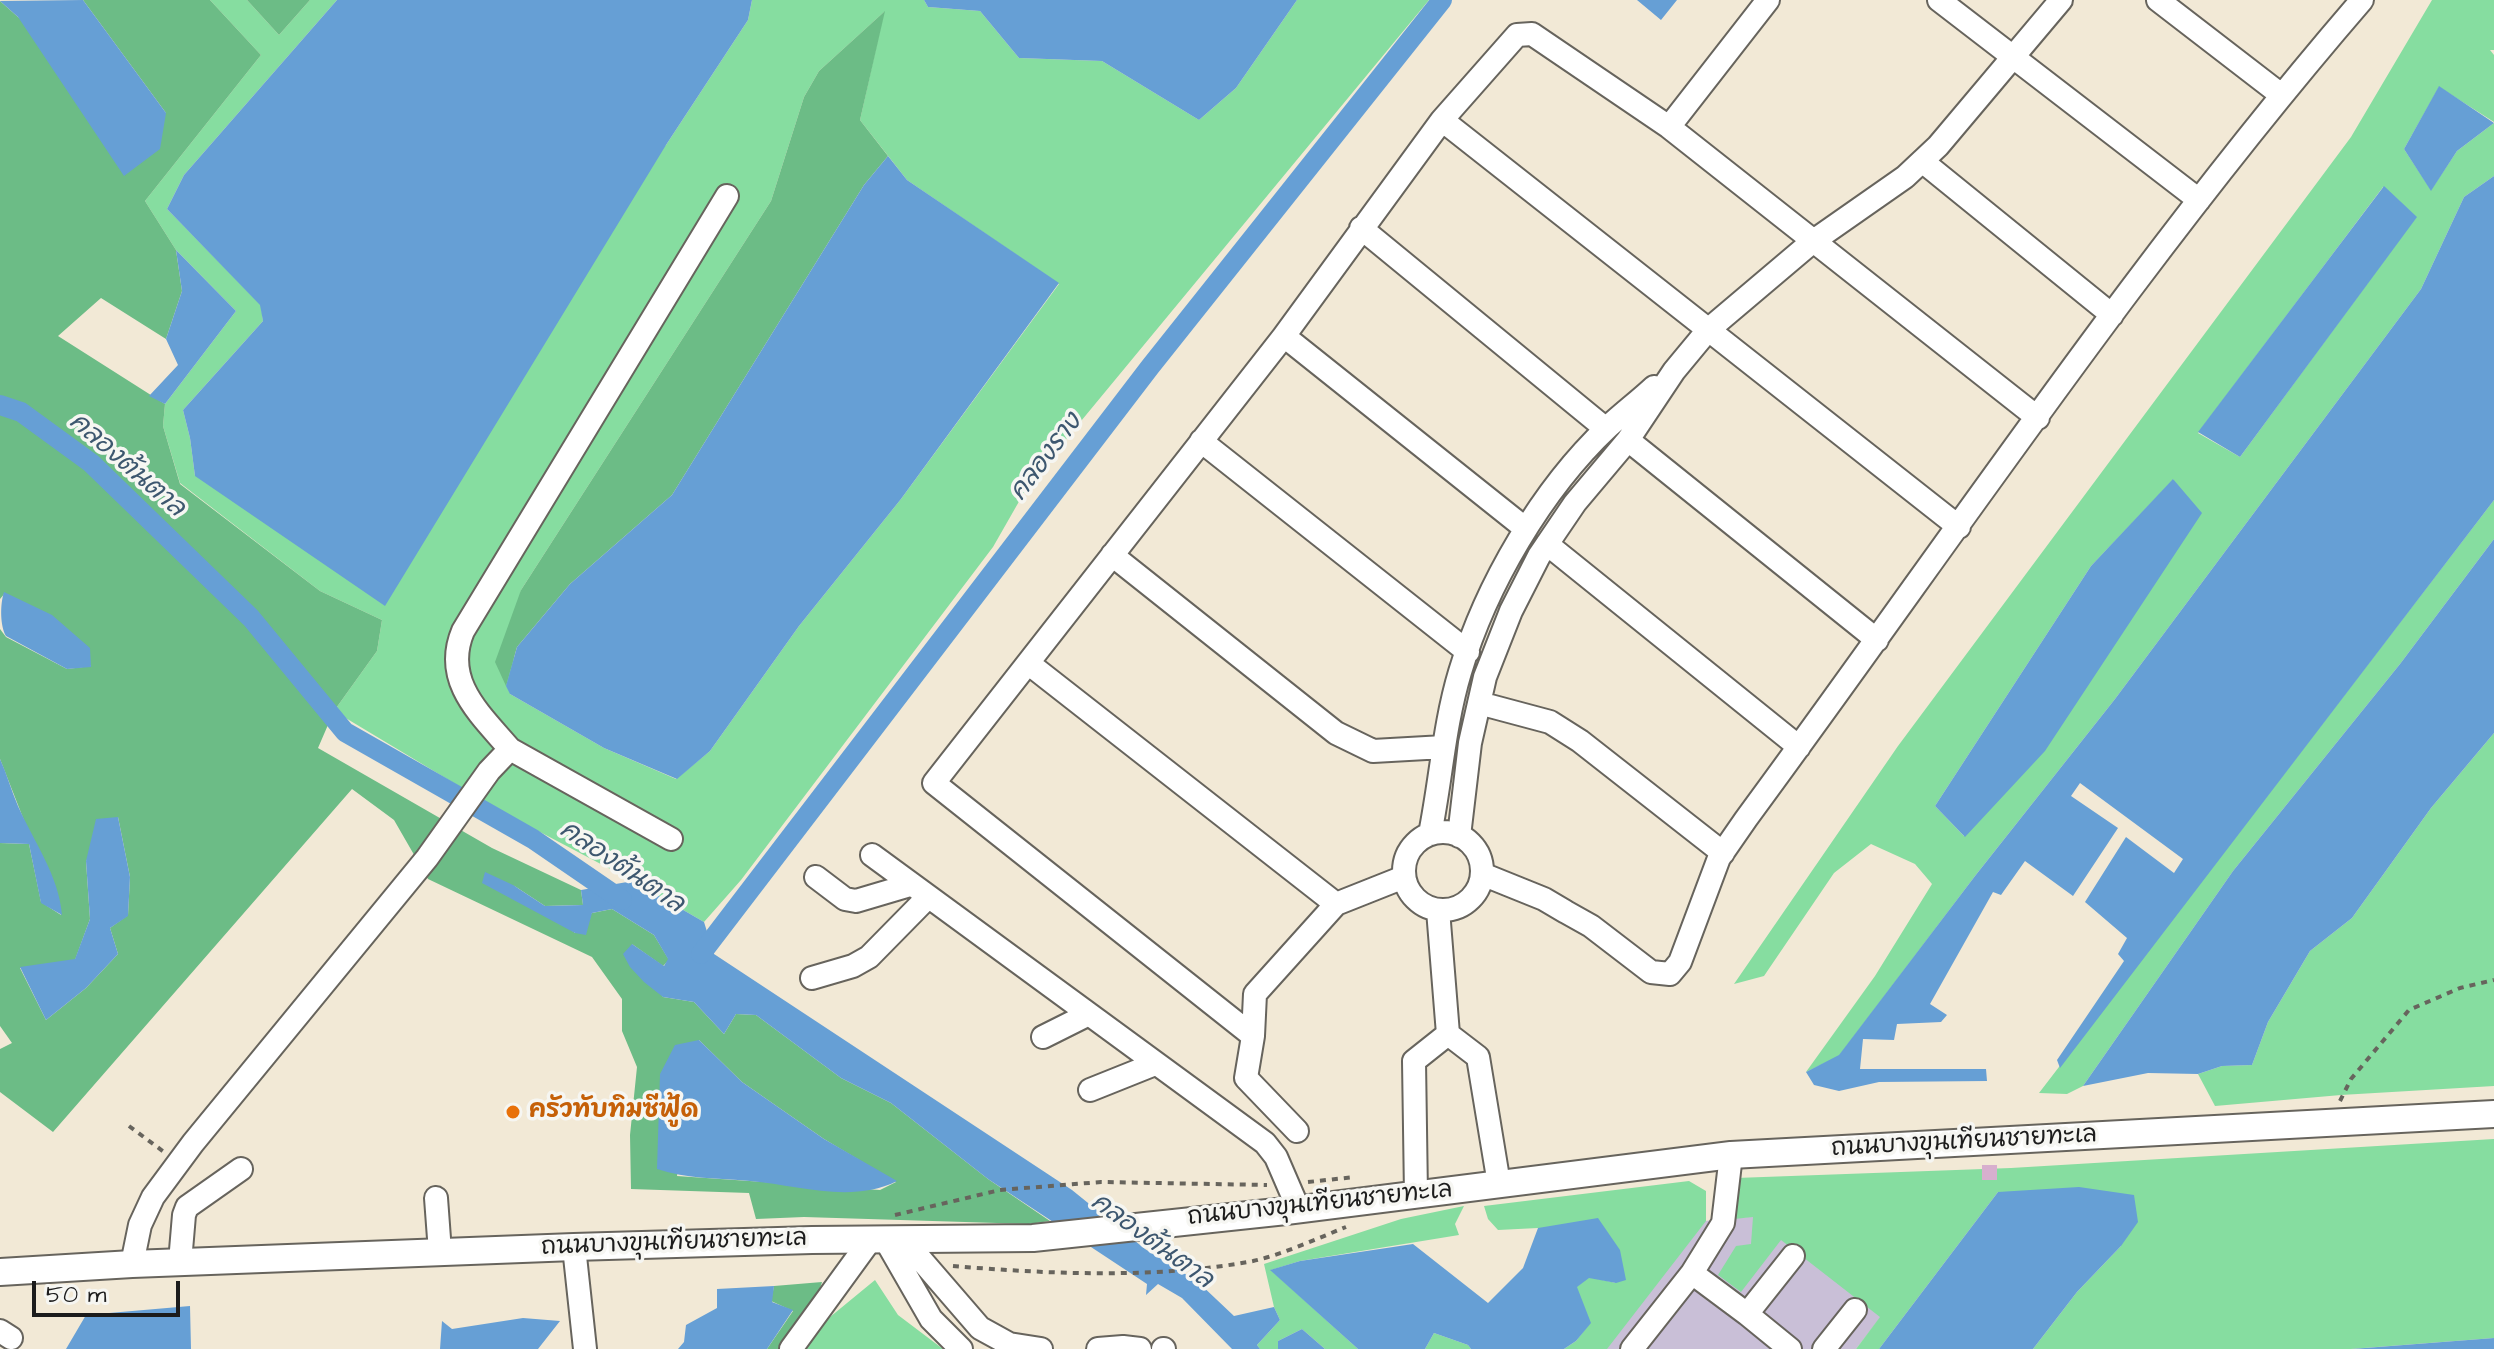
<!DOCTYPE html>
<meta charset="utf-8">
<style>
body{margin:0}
#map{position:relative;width:2494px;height:1349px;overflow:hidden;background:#f2e9d6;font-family:"Architects Daughter",sans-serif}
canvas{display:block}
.scale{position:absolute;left:32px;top:1281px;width:148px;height:36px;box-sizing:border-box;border:4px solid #1c1c1c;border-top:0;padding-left:10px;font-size:24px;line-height:28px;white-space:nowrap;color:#1c1c1c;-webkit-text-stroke:6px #f6f6f2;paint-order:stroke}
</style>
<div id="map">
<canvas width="2494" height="1349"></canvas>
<div class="scale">50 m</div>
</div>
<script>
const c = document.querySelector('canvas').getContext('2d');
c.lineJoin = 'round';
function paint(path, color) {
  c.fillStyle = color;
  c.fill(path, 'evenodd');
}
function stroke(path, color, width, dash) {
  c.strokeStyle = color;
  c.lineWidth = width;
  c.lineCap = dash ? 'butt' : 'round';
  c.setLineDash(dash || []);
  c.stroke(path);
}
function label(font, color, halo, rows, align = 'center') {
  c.font = font + ' "Architects Daughter","Playpen Sans Thai",sans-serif';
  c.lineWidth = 7;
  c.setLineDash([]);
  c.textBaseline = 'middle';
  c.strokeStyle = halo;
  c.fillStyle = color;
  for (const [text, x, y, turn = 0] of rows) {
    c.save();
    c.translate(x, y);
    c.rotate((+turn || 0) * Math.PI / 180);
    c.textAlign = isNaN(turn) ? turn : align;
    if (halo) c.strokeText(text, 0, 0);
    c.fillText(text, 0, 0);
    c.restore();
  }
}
const industrial = new Path2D(`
 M1974,1196L1856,1349H1601L1694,1222Z`);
const green = new Path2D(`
 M210,0H247L279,35L310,0H337L184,175L167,209L261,305L263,321L183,410L190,438L195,476L666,145L748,20L752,0H924L928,7L980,11L1019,58L1102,61L1199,120L1236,88L1297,0H1429L1029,484L993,547L741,880L704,922L633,881L502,812L334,711L377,651L382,620L320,591L180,483L163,426L165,404L236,311L176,250L145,201L261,55ZM884,12L860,120L907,180L1059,284L901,499L799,626L710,751L676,779L604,748L510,694L521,590L771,201L804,97L819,71Z
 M2432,0H2494V50H2490L2494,55V122L2439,87L2404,149L2431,190L2457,151L2494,123V176L2464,197L2421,289L2115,699L1975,876L1839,1056L1806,1072L1875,976L1932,884L1915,864L1871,844L1834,873L1764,976L1734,984L1898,746L2351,137ZM2383,187L2416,217L2240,457L2198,433ZM2174,479L1965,836H1964L1935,806L2091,566Z
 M2494,500V539L2400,664L2233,871L2083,1086L2067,1094L2039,1093Z
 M2494,733V1086L2341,1095L2215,1106L2198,1074L2222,1066L2252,1065L2268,1022L2310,951L2352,918L2431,808Z
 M2494,1139V1338L2351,1349H2033L2077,1292L2121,1246L1998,1192L1879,1349H1856L1880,1317L1781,1240L1741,1292L1718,1275L1736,1246L1751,1244L1753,1217L1734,1219L1736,1178L2011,1168Z
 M1689,1181L1706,1191V1221L1607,1349H1564L1576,1341L1590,1323L1576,1287L1589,1277L1616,1283L1538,1228L1498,1230L1488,1219L1484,1206Z
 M1464,1206L1455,1224L1459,1235L1300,1261L1271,1270L1358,1349H1325L1302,1329L1278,1341V1349H1260L1257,1345L1280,1320L1274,1307L1264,1264L1401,1219Z
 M875,1280L898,1315L943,1349H804L830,1317Z
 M1434,1333L1468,1345L1471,1349H1425Z`);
const forest = new Path2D(`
 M83,0H210L261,55L145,201L176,250L182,291L166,339L101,298L58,336L165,404L163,426L180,484L320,591L382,620L377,651L334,711L318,748L492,848L581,890L583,905L545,906L513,885L575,933L592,913L612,909L654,935L669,960L663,966L632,944L663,997L694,1002L724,1034L736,1014L756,1015L841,1078L891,1103L988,1179L1050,1221L1029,1224L804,1217L756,1219L749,1193L631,1189L630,1135L637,1067L622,1031V999L592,957L428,879L394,820L352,789L53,1132L0,1092V1049L12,1043L0,1026V843L29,844L41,902L61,915L0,759V629L6,637L67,669L91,666L5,593L0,599V1L18,17L166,113ZM118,817L130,877L128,915L110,928L118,954L86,988L46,1020L20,968L75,960L90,919L86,861ZM699,1040L742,1082L824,1139L896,1182L880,1190L677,1176Z
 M247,0H310L279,35Z
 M885,11L860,120L888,156L864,185L672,495L570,584L517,647L506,686L495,662L521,590L771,201L804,97L819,71Z
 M822,1282L818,1295L782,1349H767L793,1311L771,1301L774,1286Z`);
const water = new Path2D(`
 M83,0L166,113L160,149L124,176L18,17L0,1Z
 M337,0H752L748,20L666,145L385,606L195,476L190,438L183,410L263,321L260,305L167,209L184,175Z
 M924,0H1297L1236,88L1199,120L1102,61L1019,58L980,11L928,7Z
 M1637,0H1677L1661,20Z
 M2439,86L2494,123L2457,151L2431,191L2404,149Z
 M888,156L907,180L1059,283L901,499L799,626L710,751L677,779L604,748L510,694L506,686L517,647L570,584L672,495L864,185Z
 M2494,176V500L2491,504L2060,1068L2057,1060L2124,961L2118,954L2127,938L2085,902L2126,837L2174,873L2183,859L2080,783L2071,796L2118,828L2073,896L2025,861L2001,895L1993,892L1930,1004L1947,1015L1941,1022L1897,1024L1894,1040L1863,1039L1860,1069H1986L1987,1081L1879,1082L1839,1091L1814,1085L1806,1072L1839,1055L1975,876L2115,699L2421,289L2464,197Z
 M2384,186L2417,217L2240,457L2198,432Z
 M176,250L236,311L165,404L149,396L178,365L166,339L182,291Z
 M2173,479L2202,513L2045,751L1965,837L1935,806L2091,566Z
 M2494,539V733L2431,808L2352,918L2310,951L2268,1022L2252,1065L2222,1066L2198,1074L2148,1073L2083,1086L2233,871L2400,664Z
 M4,592L52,615L90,648L91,667L67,669L6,636C0,626 0,604 4,592Z
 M0,759C7,774 11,790 18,806C34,842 59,876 62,915L41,903L29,844L0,843Z
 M118,817L130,877L128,916L110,928L118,954L86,988L46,1020L20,967L75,959L90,919L86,861L96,819Z
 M485,872L513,885L545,906L583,905L581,890L633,881L704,922L714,954L1072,1190L1145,1249L1198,1282L1234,1316L1274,1307L1280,1320L1257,1345L1260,1349H1232L1182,1298L1158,1284L1146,1295L1147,1284L988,1179L891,1103L841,1078L756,1015L736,1014L724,1034L694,1002L663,997L644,982L630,967L623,954L632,944L664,966L668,959L654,935L612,909L592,913L586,935L575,933L482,883Z
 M699,1040L742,1082L824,1139L897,1181C851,1204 798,1185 750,1181C718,1178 687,1179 657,1169L660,1074L675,1045Z
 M2079,1187L2134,1195L2138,1222L2121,1246L2077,1292L2033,1349H1879L1998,1192Z
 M1598,1218L1620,1250L1626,1280L1616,1283L1589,1278L1577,1287L1591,1323L1576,1341L1564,1349H1471L1468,1345L1434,1333L1425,1349H1358L1270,1270L1300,1261L1413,1244L1488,1303L1523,1268L1538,1228Z
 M774,1286L772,1302L793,1310L767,1349H678L684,1342L686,1325L717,1308V1289Z
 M190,1306L191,1349H66L86,1315Z
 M523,1318L560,1321L538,1349H440L442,1321L452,1329Z
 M1302,1329L1325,1349H1278V1341Z
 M2494,1338V1349H2352Z`);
const canal = new Path2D(`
 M0,405L21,412L91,463L251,618L345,732L533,839L622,900
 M701,954L1150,367L1442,0`);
const building = new Path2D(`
 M1982,1165H1997V1180H1982Z`);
const path = new Path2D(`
 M2340,1101L2351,1079L2409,1010L2460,988L2494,980
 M129,1126L164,1152
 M1308,1182L1355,1177
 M895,1215L1000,1190L1101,1182L1267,1185
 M953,1266C1048,1274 1159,1279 1253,1261C1284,1254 1316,1239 1346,1227`);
const minor = new Path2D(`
 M1939,0L2199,200
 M2158,0L2280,94
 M1442,120L1959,527
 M1669,127L1768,0
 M1922,161L2112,315
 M1361,228L1606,429
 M1628,440L1877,640
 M1201,441L1468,652
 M1526,529L1284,336L1442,120L1517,35L1532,34L1669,127L2038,418
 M1547,544L1799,747
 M1112,555L1336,733L1373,751L1444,747
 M1028,663L1336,904
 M1479,703L1550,722L1580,741L1723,853
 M510,749L671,839
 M1404 871a39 39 0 1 1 78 0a39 39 0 1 1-78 0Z
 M1430,834C1441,780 1444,725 1460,672C1486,585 1542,489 1608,427C1623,413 1639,401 1654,387
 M1459,836L1470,743L1485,677L1511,611L1539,556L1575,503L1628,440L1674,371L1708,330L1812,242L1905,177L1938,146L2061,0
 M872,855L1265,1143L1276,1157L1298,1208
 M1482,874L1544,899L1566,912L1591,926L1651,972L1670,974L1680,962L1719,858L1746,819C1948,545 2139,258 2362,0
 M816,877L845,899L856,901L910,885
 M1438,910L1448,1034L1478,1057L1499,1184
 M812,978L853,966L869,957L927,898
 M1253,1036L934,783L1284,336
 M1043,1037L1087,1015
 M1090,1090L1155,1064
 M1297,1131L1246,1078L1253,1036L1255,994L1336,904L1404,877
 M1416,1195L1414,1061L1448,1034
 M436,1198L440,1252
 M885,1239L931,1319L961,1349
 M904,1240L980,1328L1009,1344L1041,1349
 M574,1247L585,1349
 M180,1262L184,1215L187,1207L241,1169
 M132,1264L140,1225L153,1197L193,1143L427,858L489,771L510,749C480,714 442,681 463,631L727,196
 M1692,1273L1747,1314L1793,1256
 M1747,1314L1790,1349
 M0,1331L11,1338
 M791,1349L871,1239
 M1098,1349L1123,1347L1140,1349
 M1163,1349H1164
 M1632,1349L1692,1273L1723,1223L1731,1155
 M1824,1349L1855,1310`);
const major = new Path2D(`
 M0,1272L132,1264L574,1247L812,1240L1033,1238L1286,1211L1731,1155L2494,1114`);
const markers = [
 [513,1112,8,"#e8710a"]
];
const foodNames = [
 ["ครัวทับทิมซีฟู้ด",529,1112]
];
const streetNames = [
 ["ถนนบางขุนเทียนชายทะเล",1964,1143,-3],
 ["ถนนบางขุนเทียนชายทะเล",1320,1205,-6],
 ["ถนนบางขุนเทียนชายทะเล",674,1244,-2]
];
const waterNames = [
 ["คลองราง",1047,458,-53],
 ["คลองต้นตาล",126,466,41],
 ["คลองต้นตาล",621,868,34],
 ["คลองต้นตาล",1151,1242,36]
];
paint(industrial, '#c9bfd7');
paint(green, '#86dda0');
paint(forest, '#6cbc86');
paint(water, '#669fd5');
stroke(canal, '#669fd5', 20);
paint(building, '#d7afce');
stroke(minor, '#67645d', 26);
stroke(major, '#67645d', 30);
stroke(path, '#67645d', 4, [6, 6]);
stroke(minor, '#fff', 22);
stroke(major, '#fff', 26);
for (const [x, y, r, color] of markers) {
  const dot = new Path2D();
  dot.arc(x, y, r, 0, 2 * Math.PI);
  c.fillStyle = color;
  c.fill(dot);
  stroke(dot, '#f6f6f2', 3);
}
label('bold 24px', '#c56008', '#f6f6f2', foodNames, 'left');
label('24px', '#1c1c1c', '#f6f6f2', streetNames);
label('italic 26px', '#3d576f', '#f6f6f2', waterNames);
</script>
